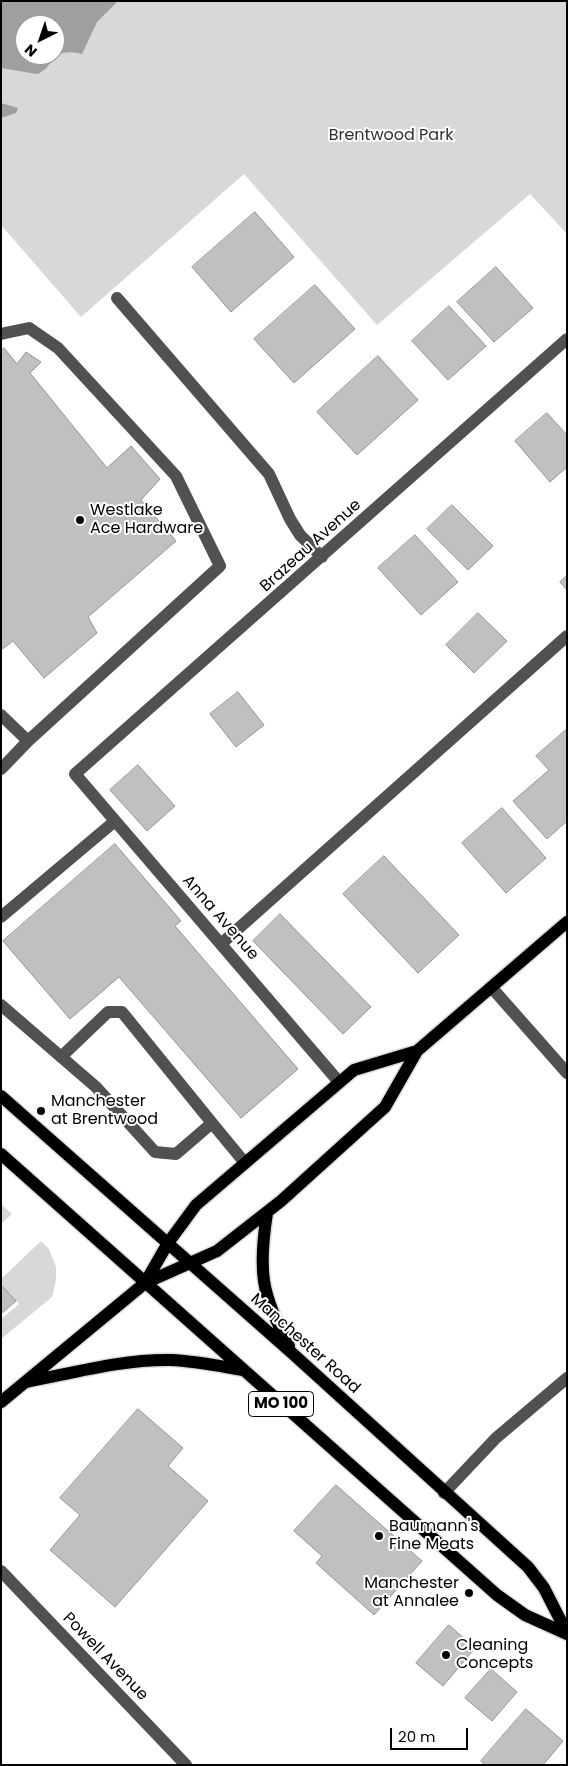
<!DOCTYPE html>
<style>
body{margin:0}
#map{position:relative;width:568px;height:1766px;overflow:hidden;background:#fff;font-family:Poppins,sans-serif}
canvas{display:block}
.frame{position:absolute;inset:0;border:2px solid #000;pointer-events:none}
.north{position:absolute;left:15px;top:15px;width:50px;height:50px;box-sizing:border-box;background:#fff;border:1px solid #999;border-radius:50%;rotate:221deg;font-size:14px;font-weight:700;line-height:20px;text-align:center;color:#000}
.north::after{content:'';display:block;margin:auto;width:18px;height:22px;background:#000;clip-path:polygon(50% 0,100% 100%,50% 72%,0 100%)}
.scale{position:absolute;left:390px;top:1728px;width:78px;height:22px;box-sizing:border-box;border:2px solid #000;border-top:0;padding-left:6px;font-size:15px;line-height:18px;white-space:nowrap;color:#000;-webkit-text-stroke:4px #fff;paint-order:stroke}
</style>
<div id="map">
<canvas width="568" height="1766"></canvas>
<div class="frame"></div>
<div class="north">N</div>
<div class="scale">20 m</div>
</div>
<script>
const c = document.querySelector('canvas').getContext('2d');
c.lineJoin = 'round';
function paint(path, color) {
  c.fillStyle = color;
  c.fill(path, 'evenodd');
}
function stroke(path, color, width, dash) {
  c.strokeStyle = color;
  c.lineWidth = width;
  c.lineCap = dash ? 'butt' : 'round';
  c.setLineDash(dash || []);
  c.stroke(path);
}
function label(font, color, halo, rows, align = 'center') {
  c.font = font + ' Poppins,sans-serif';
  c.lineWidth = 4;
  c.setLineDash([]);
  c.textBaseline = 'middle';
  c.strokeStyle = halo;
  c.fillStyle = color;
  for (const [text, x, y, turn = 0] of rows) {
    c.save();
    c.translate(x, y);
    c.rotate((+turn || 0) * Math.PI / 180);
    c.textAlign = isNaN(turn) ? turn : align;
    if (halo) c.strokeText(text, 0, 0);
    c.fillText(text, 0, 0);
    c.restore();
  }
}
const green = new Path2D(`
 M1,1H567V234L530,194L377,325L244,174L81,317L1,225ZM25,25H55V55H25Z
 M1,1204L12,1214L1,1224Z
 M41,1241L49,1249L56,1267V1280L52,1297L1,1339V1319L19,1304L1,1285V1279Z`);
const water = new Path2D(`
 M1,1H118L97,22L82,54C49,46 55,68 37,74L1,68ZM25,25H55V55H25Z
 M1,103L18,108L16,113L1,118Z`);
const building = new Path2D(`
 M255,212L294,257L231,312L192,267Z
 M496,267L533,308L494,342L457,302Z
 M315,285L355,329L294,383L254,339Z
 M449,306L486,346L448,380L412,341Z
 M4,348L17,364L26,352L41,362L30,373L107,468L131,446L160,479L141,500L176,541L88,617L97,633L44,678L13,641L1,650V351Z
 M378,356L418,400L357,455L317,412Z
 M547,413L567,435V467L550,482L515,441Z
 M452,505L493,546L468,570L427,529Z
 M415,535L458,582L421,615L378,568Z
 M567,576V590L560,582Z
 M478,613L507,641L474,673L446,645Z
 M238,692L264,725L236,747L210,714Z
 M567,729V821L547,839L513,801L549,770L536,756Z
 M138,765L175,806L147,831L110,790Z
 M502,808L546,858L506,893L462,843Z
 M115,844L181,921L175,926L298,1069L241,1118L119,977L70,1019L3,941Z
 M384,856L459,935L418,973L343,894Z
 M280,914L371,1007L343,1034L253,941Z
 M1,1285L16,1301L1,1314Z
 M138,1409L183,1448L168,1466L208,1501L115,1607L50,1550L80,1515L60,1498Z
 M336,1485L422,1561L374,1615L316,1563L322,1556L294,1531Z
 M449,1625L475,1648L443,1686L416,1663Z
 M491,1669L517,1692L492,1721L465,1698Z
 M526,1709L563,1741L543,1765H485L481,1761Z`);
const minor = new Path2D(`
 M117,298L269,474L290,519L300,535L322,557
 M1,334L29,328L58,348L176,476L220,566L28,741L1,715
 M1,769L28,741
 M1,917L115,821
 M221,944L567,636
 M492,988L567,1073
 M1,1005L96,1087L155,1152L176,1154L212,1123L245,1163
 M61,1057L108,1012H122L212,1123
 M339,1082L75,774L567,339
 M444,1493L496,1438L567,1378
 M1,1571L186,1765`);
const major = new Path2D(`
 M1,1096L292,1353L528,1567L544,1588L567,1633
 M1,1154L497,1595L525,1615L567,1634
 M267,1213C258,1271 261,1294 289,1346
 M145,1283L168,1243L196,1205L354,1070L417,1051
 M26,1382C73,1373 123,1359 171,1360C195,1361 219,1366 243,1370
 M1,1402L145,1283L217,1251L281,1201L385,1107L417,1051L567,922`);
const markers = [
 [80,520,5,"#000"],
 [41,1111,5,"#000"],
 [379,1536,5,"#000"],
 [469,1593,5,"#000"],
 [446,1655,5,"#000"]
];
const shields = [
 [281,1404,65]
];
const shieldNames = [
 ["MO 100",281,1404]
];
const parkNames = [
 ["Brentwood Park",391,136]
];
const poiNames = [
 ["Westlake",90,511],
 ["Ace Hardware",90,529],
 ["Manchester",51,1102],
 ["at Brentwood",51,1120],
 ["Baumann's",389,1527],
 ["Fine Meats",389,1545],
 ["Manchester",459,1584,"right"],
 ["at Annalee",459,1602,"right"],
 ["Cleaning",456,1646],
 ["Concepts",456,1664]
];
const streetNames = [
 ["Brazeau Avenue",311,546,-42],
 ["Anna Avenue",220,918,49],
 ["Manchester Road",305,1344,42],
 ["Powell Avenue",105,1657,46]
];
paint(green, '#d8d8d8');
paint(water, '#9f9f9f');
paint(building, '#c0c0c0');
stroke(building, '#959595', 1);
stroke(major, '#dbdbdb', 15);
stroke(minor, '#515151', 12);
stroke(major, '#000', 12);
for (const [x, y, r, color] of markers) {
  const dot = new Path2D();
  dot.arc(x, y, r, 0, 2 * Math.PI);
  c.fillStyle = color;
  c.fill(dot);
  stroke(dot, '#fff', 2);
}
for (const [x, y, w] of shields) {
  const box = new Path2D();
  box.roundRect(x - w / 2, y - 12.5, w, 25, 4);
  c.fillStyle = '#fff';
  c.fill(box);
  stroke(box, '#000', 1);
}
label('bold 15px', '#000', null, shieldNames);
label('16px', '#2f2f2f', '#fff', parkNames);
label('16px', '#000', '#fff', poiNames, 'left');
label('16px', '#000', '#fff', streetNames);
</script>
